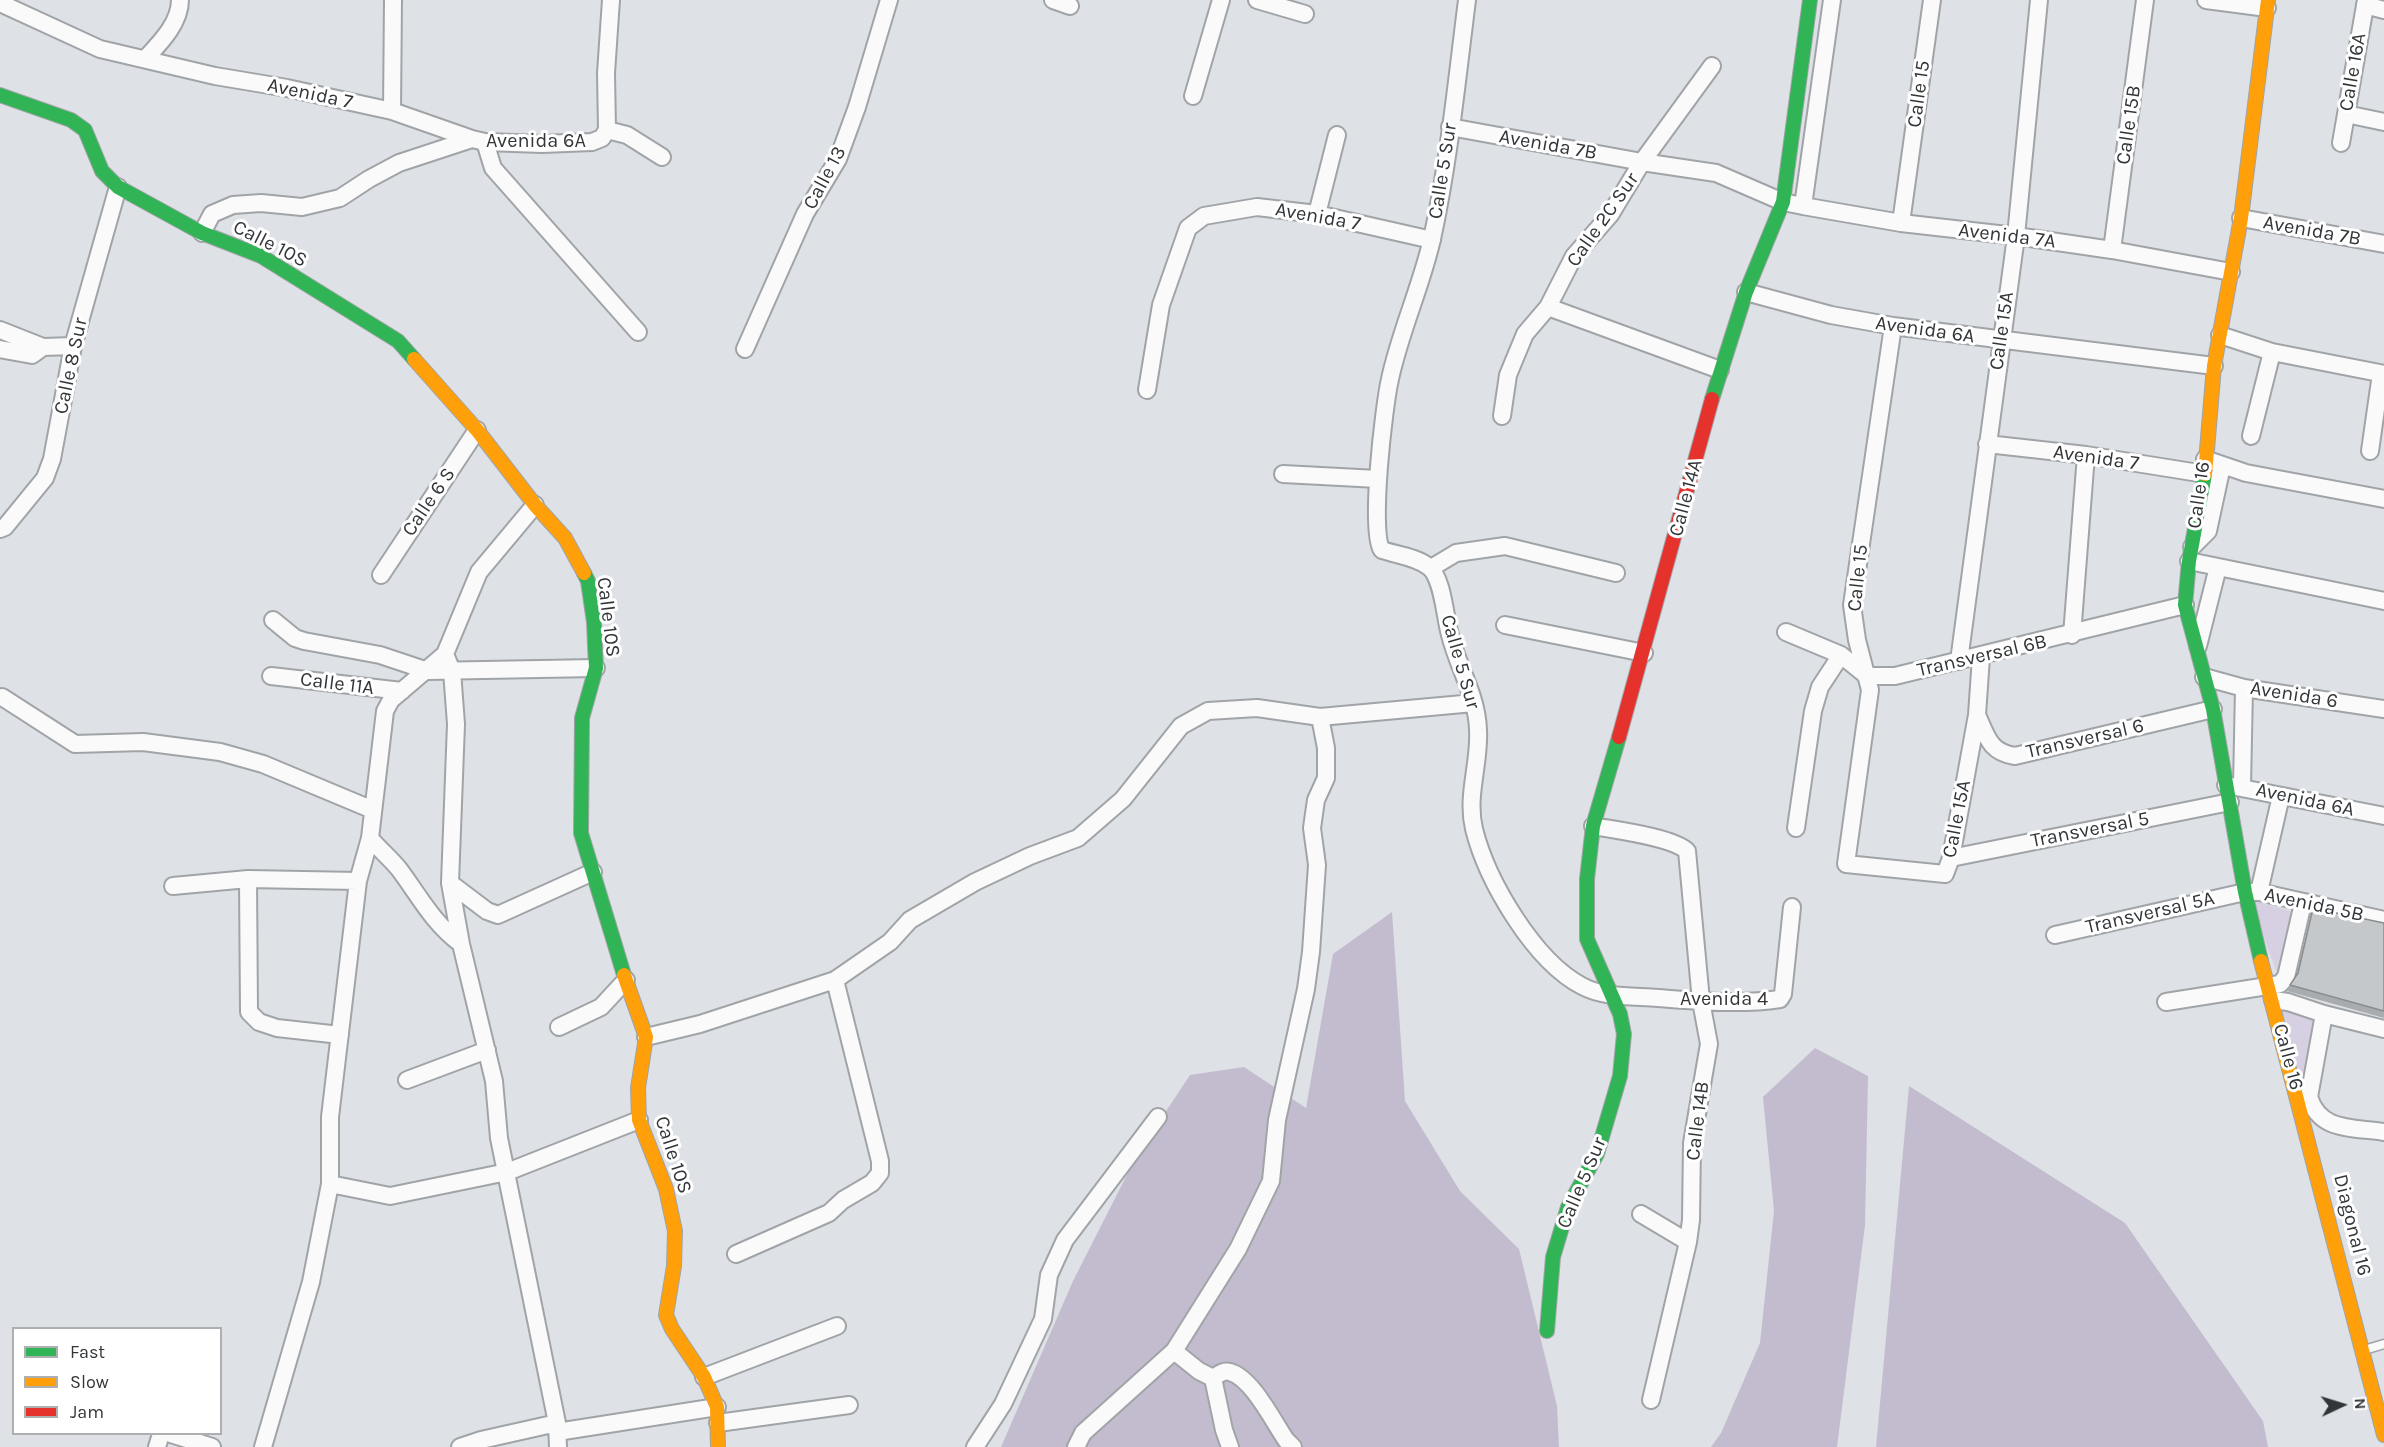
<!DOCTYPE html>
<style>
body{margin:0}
#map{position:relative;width:2384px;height:1447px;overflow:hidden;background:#dee1e6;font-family:Karla,sans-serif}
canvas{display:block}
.legend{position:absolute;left:12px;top:1327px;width:210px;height:108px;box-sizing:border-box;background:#fff;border:2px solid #adafb0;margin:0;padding:8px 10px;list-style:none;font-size:18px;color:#333639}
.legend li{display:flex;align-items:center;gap:12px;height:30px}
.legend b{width:30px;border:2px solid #adafb0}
.north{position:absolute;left:2312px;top:1375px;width:60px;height:60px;-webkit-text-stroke:4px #fff;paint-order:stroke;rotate:86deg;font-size:16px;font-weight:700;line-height:24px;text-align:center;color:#333639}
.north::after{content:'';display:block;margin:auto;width:21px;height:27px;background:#333639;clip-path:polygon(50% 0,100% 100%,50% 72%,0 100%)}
</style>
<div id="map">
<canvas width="2384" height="1447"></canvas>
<ul class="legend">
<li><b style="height:8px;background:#30b455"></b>Fast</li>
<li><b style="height:8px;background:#ff9f0a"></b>Slow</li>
<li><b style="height:8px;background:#e5322d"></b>Jam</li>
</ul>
<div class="north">N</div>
</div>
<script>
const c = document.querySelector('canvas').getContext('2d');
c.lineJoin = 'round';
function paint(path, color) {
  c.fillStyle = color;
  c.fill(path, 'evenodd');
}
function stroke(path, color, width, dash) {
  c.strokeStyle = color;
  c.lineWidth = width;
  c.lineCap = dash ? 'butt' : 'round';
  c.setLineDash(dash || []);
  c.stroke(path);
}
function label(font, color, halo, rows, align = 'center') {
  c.font = font + ' Karla,sans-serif';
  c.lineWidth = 6;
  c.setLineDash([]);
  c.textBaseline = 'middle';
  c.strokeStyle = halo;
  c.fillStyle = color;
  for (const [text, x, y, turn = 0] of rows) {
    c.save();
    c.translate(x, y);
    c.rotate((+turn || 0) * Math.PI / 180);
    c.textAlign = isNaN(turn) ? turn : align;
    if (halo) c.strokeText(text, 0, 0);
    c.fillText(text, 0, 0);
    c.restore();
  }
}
const green = new Path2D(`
 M2251,900L2293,912L2279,980Z
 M2277,1004L2321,1016L2300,1095Z`);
const forest = new Path2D(`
 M1392,912L1405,1101L1460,1191L1519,1249L1557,1406L1559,1447H1001L1073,1281L1137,1155L1190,1075L1244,1067L1306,1108L1333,954Z
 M1815,1048L1868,1076L1865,1225L1837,1447H1711L1721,1433L1760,1343L1774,1211L1763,1097Z
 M1909,1086L2125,1223L2263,1421L2268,1447H1876Z`);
const lane = new Path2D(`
 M2364,1350L2384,1344`);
const street = new Path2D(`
 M1053,0L1070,6
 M1257,0L1305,14
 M1467,0C1457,79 1449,161 1432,239C1421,287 1400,332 1390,379C1384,405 1369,533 1382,550C1397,555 1417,557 1429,567C1443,578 1445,618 1450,635C1458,668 1477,695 1478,730C1480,764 1466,795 1474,829C1487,881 1534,961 1582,986C1604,998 1633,996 1658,998C1698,1001 1740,1005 1780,999L1783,994L1792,907
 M2206,0L2267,8
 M0,3L100,49L215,76L287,88L392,111L472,139
 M2365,5L2384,10
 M146,58C160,43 180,23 180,0
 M1193,96L1221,0
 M392,111L393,0
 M2346,114L2384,122
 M1450,127L1642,162L1716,173L1783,202L1803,206L1901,223L2016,236L2112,250L2231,272
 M607,130L606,73L611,0
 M485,142L493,168L638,332
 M2341,143L2366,0
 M1803,206L1832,0
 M1317,214L1337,135
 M2241,218L2384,244
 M1901,223L1932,0
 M202,233L212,214L233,205L261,203L302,207L340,198L369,179L399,163L472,139L485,142L542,144L592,142L602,138L607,130L627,135L662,157
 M2112,250L2145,0
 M1746,292L1831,315L1893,326L2214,366
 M1548,307L1720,370
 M1893,326L1852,605L1857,640L1870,690L1846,864L1945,874L1951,858L1977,715L1981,657
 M0,330L43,347L73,346
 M2220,335L2272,352L2384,374
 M0,349L32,355L43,347
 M745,349L805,214L838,159L857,107L889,0
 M1147,390L1161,305L1188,228L1204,216L1257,207L1317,214L1432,240
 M1502,416L1508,375L1525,334L1548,307L1574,256L1610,215L1642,162L1712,66
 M2251,436L2272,352
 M1987,444L2086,455L2205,474
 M2370,451L2381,374
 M2205,459L2246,473L2384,499
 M1283,474L1378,479
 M0,529L5,527L45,478L52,459L73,346L118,187
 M2192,547L2208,531L2222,466
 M2189,561L2384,601
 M1431,568L1456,553L1505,546L1616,573
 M381,575L477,430
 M273,620L295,638L304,641L380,655L428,671L596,668
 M1505,625L1644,653
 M1786,632L1841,655L1867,676H1895L2185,605
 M2072,635L2086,455
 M2198,646L2218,567
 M445,654L452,671L456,724L450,883L461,944L494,1081L499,1138L557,1423L558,1447
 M1959,661L2016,236L2039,0
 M271,676L402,691
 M2204,677L2244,688L2384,709
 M2,697L75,744L143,742L220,752L263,764L373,810
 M1977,715C1987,736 1989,752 2015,756L2213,709
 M2226,785L2384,816
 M2242,787L2244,688
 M1593,826C1614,830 1672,837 1687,851L1701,1001L1709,1044L1692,1143L1691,1220L1688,1242L1651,1400
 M1796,828L1813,711L1820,687L1841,655
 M370,838C379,849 390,858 399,869C420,897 432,922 461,944
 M1951,858L2230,802
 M248,879L249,1012L259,1022L277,1028L340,1035
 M450,883L487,911L498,915L593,872
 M173,886L248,879L358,881
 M2259,892L2281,796
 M2055,935L2245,892H2259L2384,920
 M2273,1000L2288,1002L2324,1014L2384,1029
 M2166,1002L2280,984L2286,977L2303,903
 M2324,1014L2309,1097C2320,1132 2352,1127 2384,1132
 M559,1027L601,1007L626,980
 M646,1037L700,1024L835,980L890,942L910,920L975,882L1030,856L1078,838L1123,799L1181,726L1208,711L1257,708L1320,717L1474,703
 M407,1080L487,1050
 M330,1184L390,1196L507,1172L639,1120
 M1641,1214L1688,1242
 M736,1254L829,1213L843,1200L872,1183L880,1173V1161L835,980
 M1174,1351L1199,1371L1213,1378C1218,1375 1223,1370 1230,1372C1252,1378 1273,1421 1286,1440L1293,1447
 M704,1377L837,1326
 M1213,1378L1224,1430L1230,1447
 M718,1423L849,1405
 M557,1432L717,1407
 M171,1434L212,1447
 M157,1447L161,1434
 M263,1447L311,1282L330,1184V1117L358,881L370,838L385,711L391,700L445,654L479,572L535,505
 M460,1447L481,1440L557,1423
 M975,1447L1003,1404L1043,1319L1049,1275L1065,1240L1158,1117
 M1076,1447L1083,1433L1174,1351L1238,1249L1271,1181L1277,1120L1306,989L1311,952L1317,865L1312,828L1316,800L1326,778V748L1320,717`);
const fast = new Path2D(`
 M0,95L71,120L85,130L102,171L118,187L202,233L261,256L398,341L414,359
 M1712,399L1746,292L1783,202L1810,0
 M2205,474L2189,561L2185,605L2213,709L2245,892L2261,961
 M584,573L588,581L594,622L596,668L582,718L581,833L624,975
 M1547,1331L1553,1257L1568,1207L1597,1154L1620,1076L1624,1034L1620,1014L1587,939V879L1593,826L1619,737`);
const slow = new Path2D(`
 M414,359L477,430L535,505L565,538L584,573
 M2205,474L2214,366L2241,218L2268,0
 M2261,961L2384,1435
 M624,975L646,1037L638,1088L639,1120L666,1189L675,1231L674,1266L666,1315L672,1329L704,1377L717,1407L718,1447`);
const jam = new Path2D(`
 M1619,737L1712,399`);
const wall = new Path2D(`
 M2313,908L2384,923V1018L2287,991L2290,985L2297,975Z`);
const building = new Path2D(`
 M2313,908L2384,923V1011L2290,985L2298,973Z`);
const streetNames = [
 ["Calle 16A",2353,72,-80],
 ["Avenida 7",310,94,12],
 ["Calle 15",1919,94,-82],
 ["Calle 15B",2129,125,-82],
 ["Avenida 6A",536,141],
 ["Avenida 7B",1548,145,10],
 ["Calle 5 Sur",1443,171,-81],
 ["Calle 13",825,178,-62],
 ["Avenida 7",1318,217,10],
 ["Calle 2C Sur",1603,220,-55],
 ["Avenida 7B",2312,231,10],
 ["Avenida 7A",2007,236,7],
 ["Calle 10S",270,244,27],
 ["Avenida 6A",1925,330,8],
 ["Calle 15A",2002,331,-82],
 ["Calle 8 Sur",71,366,-78],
 ["Avenida 7",2096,458,8],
 ["Calle 16",2199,495,-82],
 ["Calle 14A",1686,498,-75],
 ["Calle 6 S",429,502,-56],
 ["Calle 15",1858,578,-84],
 ["Calle 10S",608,617,83],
 ["Transversal 6B",1982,656,-13],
 ["Calle 5 Sur",1460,662,74],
 ["Calle 11A",337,684,7],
 ["Avenida 6",2294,695,9],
 ["Transversal 6",2085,739,-13],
 ["Avenida 6A",2305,800,12],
 ["Calle 15A",1957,819,-79],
 ["Transversal 5",2090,830,-11],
 ["Avenida 5B",2314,905,12],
 ["Transversal 5A",2150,913,-13],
 ["Avenida 4",1724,999],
 ["Calle 16",2288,1057,75],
 ["Calle 14B",1698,1121,-83],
 ["Calle 10S",673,1155,72],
 ["Calle 5 Sur",1582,1183,-67],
 ["Diagonal 16",2352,1225,76]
];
paint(green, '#d6d0e2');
paint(forest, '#c3bccf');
stroke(lane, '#a1a4a7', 11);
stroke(street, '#a1a4a7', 20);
stroke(fast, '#a1a4a7', 16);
stroke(slow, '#a1a4a7', 16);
stroke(jam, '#a1a4a7', 16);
stroke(lane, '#fafafb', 8);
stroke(street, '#fafafb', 16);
stroke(fast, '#30b455', 14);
stroke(slow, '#ff9f0a', 14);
stroke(jam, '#e5322d', 14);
paint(wall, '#a9acae');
paint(building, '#c5c8ca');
stroke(building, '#8a8c8d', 1.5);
label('20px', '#333639', '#fff', streetNames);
</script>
